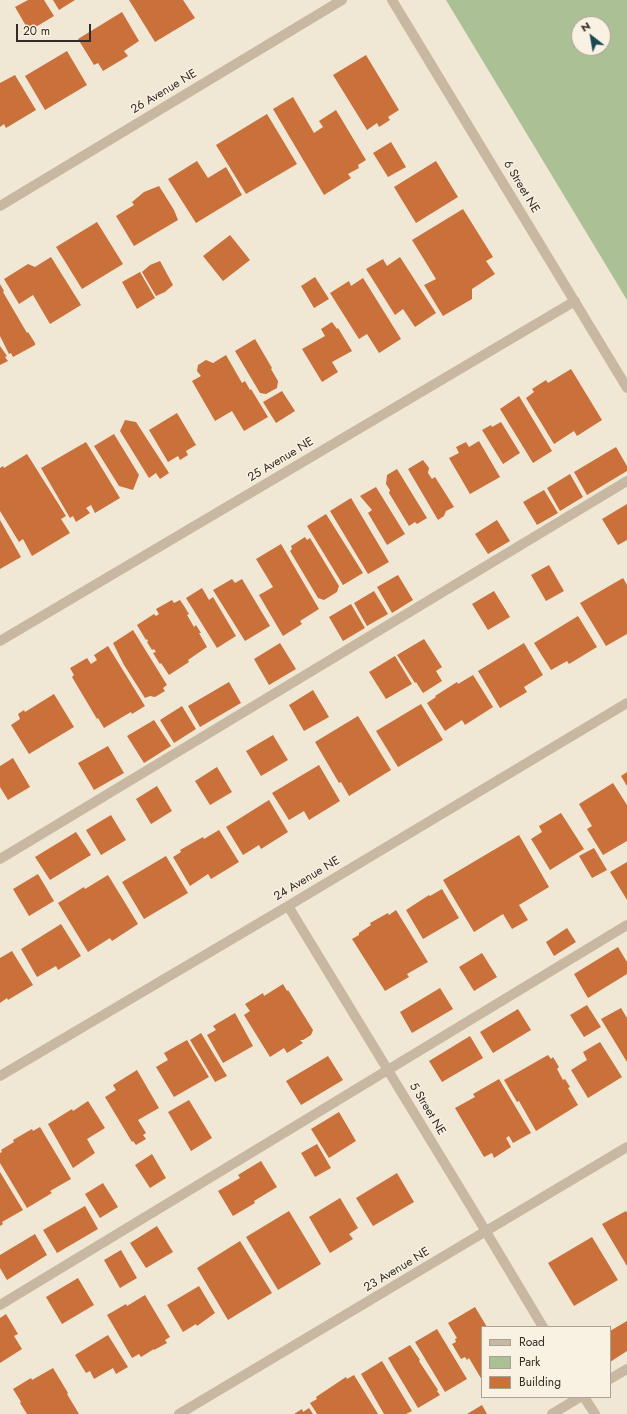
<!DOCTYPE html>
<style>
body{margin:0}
#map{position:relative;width:627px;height:1414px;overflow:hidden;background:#f1e7d5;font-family:Jost,sans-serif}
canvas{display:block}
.legend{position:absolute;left:481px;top:1326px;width:130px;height:72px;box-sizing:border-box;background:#f9f1e1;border:1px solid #aaa295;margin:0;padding:5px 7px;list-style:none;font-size:12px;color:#332b24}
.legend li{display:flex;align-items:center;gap:8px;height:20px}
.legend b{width:20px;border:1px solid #aaa295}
.north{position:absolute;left:571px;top:16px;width:40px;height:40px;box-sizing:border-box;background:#f9f1e1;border:1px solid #aaa295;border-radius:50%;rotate:329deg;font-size:11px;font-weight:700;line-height:16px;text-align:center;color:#332b24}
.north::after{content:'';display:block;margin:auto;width:14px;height:18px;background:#194955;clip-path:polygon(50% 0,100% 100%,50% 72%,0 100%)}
.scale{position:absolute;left:16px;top:24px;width:75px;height:18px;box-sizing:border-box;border:2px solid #332b24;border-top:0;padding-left:5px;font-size:12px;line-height:14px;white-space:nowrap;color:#332b24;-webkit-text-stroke:3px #f9f1e1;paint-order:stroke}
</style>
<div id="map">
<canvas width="627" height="1414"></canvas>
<ul class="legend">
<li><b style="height:5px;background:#c9b8a1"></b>Road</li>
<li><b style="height:11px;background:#acc095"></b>Park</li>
<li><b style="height:11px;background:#c9703b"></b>Building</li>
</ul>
<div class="north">N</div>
<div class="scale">20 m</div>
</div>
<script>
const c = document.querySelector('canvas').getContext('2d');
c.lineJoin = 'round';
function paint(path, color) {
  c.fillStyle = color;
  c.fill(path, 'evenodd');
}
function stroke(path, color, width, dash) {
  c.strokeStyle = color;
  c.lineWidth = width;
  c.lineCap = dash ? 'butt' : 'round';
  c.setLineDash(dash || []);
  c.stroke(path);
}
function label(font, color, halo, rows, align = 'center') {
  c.font = font + ' Jost,sans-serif';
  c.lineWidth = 3;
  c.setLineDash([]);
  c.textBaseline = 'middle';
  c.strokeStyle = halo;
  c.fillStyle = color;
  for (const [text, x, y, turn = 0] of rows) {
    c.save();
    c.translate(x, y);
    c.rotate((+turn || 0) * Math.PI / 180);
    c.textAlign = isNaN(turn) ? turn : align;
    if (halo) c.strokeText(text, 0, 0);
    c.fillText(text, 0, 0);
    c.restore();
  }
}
const green = new Path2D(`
 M446,0H627V300ZM579,24H603V48H579Z`);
const building = new Path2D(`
 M28,0H44L54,16L29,31L15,7Z
 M53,0H75L59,10Z
 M129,0H183L195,18L155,42Z
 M122,12L139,41L124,51L128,56L103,71L98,63L94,65L78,39Z
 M67,51L87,85L45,110L25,76Z
 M366,55L399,110L388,117L390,120L379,127L377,123L367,130L333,75Z
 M15,75L36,110L6,128L4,124L0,127V83Z
 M293,97L314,133L323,127L319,121L336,110L366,160L358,165L359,168L348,174L351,178L324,195L273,109Z
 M267,114L297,164L246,194L216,145Z
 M391,142L406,167L388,177L373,153Z
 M197,161L208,178L226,167L242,195L196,223L168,179Z
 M436,161L458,197L416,223L394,187Z
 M159,186L174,210L178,220L134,246L116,216L134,205L132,202L144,192Z
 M463,209L493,257L486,261L495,274L472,289V299L443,316L424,285L436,279L412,240Z
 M97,222L123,264L82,289L56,247Z
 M230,235L250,260L223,281L203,256Z
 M51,257L81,305L50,324L33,295L19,304L4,279L28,264L35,267Z
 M400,257L436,313L415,327L403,309L395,315L366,269L383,259L387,266Z
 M160,261L173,285L165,292L156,296L142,272L150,265Z
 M140,272L155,298L137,309L122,282Z
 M315,277L329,299L314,308L301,286Z
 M363,278L401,339L379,353L367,334L359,339L330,293L349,281L351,286Z
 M0,284L4,291L3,292L27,333L28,332L35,343V345L13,357L11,353L9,354L0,336Z
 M332,322L337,329L338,328L352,351L332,362L338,372L322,382L302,349L325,336L321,329Z
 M255,339L272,368L271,369L278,381L277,388L266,394L260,393L235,351Z
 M0,346L7,356L5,357L8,361L0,365Z
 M226,355L242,383L245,381L250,390L251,389L268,417L244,431L232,411L215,421L192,381L201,376L197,371L198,365L206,360L213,363Z
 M571,369L602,420L577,436L574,431L554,444L526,398L534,392L532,389L546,380L548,383Z
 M282,391L295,411L276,423L263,402Z
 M519,396L552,451L533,463L500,409Z
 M177,413L196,445L186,451L188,455L180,460L178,456L168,462L149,430Z
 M125,420L136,422L169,473L160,479L156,473L149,478L120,431Z
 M501,422L520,453L503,464L482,430L491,425L492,427Z
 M114,434L139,475L133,490L119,486L94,446Z
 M479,441L500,477L470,494L449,458L459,453L456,447L466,442L469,447Z
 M86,442L120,498L95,513L91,505L86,508L90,513L76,522L73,516L70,518L41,468Z
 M616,447L627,466V471L587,495L574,472Z
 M27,454L66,516L61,519L70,533L32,556L23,539L19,542L0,511V468L3,466L4,468Z
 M423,460L429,468L428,473L432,479L435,477L454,507L446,511L444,516L438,520L408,469Z
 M397,469L427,518L417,524L415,522L409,526L389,493L390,490L386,484L387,475Z
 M570,474L583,497L560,511L547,488Z
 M376,487L405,534L387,545L368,513L372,510L360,496Z
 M544,490L558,513L537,525L523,502Z
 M351,498L389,562L368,574L330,511Z
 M627,504V540L618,545L602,519Z
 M326,514L363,573L343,585L307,526Z
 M0,520L21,557L0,569Z
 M497,520L510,541L488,554L475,534Z
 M305,537L307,540L310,538L339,586L337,592L324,600L318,598L290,551L292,549L291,546Z
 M281,544L319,609L300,621L302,624L283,636L259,595L273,587L256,559Z
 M549,565L564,591L546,601L531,575Z
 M398,575L413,600L392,613L377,587Z
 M623,578L627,585V634L606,646L580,603Z
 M232,579L235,583L242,579L270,626L245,641L213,590Z
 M202,588L209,600L213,597L236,636L217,648L186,598Z
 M374,591L388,614L367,626L354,603Z
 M494,591L510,617L488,630L472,604Z
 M172,600L174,603L180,600L184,606L189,614L187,615L194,627L196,625L201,633H199L207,647L188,660L189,662L169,675L161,663L160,664L153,653L156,652L154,649L152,650L147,642L148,641L147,639L146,640L137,625L154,614L156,616L159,614L156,609Z
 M351,604L365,628L343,641L329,617Z
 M578,616L597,647L569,664L567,661L551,670L534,643Z
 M133,630L167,685L163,688L165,691L155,697L150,696L145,698L124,665L113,643Z
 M424,639L442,667L436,671L442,681L423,693L416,682L415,683L397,655Z
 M280,643L296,669L269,685L254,659Z
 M524,643L543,675L524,687L527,692L500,708L478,671Z
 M108,646L145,706L132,714L131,712L104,728L98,718L97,719L72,677L74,675L70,668L87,658L91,664L97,660L94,655Z
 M395,656L412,684L386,699L369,672Z
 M473,675L493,707L465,725L462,720L445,731L427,703L436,697L435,696L457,682L458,684Z
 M229,682L241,703L200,727L188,706Z
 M313,690L329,717L304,731L289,705Z
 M54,694L74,727L29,754L11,725L20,719L18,714L24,710L25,712Z
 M421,704L443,740L398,767L376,731Z
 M182,706L196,729L174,743L160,720Z
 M358,716L391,770L349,796L341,782L339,783L315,742Z
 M154,720L171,746L144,763L127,736Z
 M273,735L288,760L261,776L246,751Z
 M108,746L124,773L94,790L78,763Z
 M13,758L30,787L8,800L0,787V766Z
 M319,765L340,801L309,820L304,811L289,820L272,793Z
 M217,767L232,792L210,805L195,781Z
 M627,772V786L621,776Z
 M613,783L627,805V841L603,855L587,829L592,826L579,804Z
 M157,786L172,811L151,824L136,799Z
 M269,800L288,832L261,849L259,845L243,855L226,827Z
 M561,813L584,849L550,870L531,839L542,832L539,826Z
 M111,815L126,840L101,855L86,830Z
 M219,830L239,862L211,879L208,874L190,886L173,857L181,852L180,850L203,837L204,839Z
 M76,832L91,855L50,880L35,857Z
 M519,835L549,887L519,905L528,920L512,929L503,914L474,932L443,880Z
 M594,848L607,870L592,878L579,856Z
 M166,856L188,893L144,919L122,882Z
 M627,862V900L610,872Z
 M38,874L54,901L29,916L13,889Z
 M108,875L138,924L112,941L110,938L88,952L58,903L84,887L85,889Z
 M442,889L459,918L423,939L406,910L429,895L430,896Z
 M396,910L428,962L407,974L409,977L385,991L352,939L359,935V933L371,925L370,923L388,913L389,915Z
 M61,924L81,956L58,970L56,966L37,977L21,949Z
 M567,928L576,942L554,956L546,942Z
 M618,947L627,962V974L588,998L574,974Z
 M12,951L33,985L8,1000L7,998L0,1003V958Z
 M482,953L497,977L474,991L459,967Z
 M283,984L287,991L288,990L313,1030L311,1035L303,1040H300L303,1043L287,1053L284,1048L270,1057L244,1015L250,1011L245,1004L263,993L264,996Z
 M440,988L453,1009L412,1033L400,1012Z
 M587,1005L601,1027L584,1037L570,1015Z
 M621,1008L627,1018V1062L601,1019Z
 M518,1009L531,1030L493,1053L480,1032Z
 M235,1013L253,1046L223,1063L207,1035L216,1030L213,1026Z
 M201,1033L227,1076L215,1082L190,1040Z
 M470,1036L483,1058L442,1082L429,1061Z
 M187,1040L209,1077L174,1097L156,1067L168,1060L164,1053Z
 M600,1042L622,1077L588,1098L571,1070L587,1060L583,1052Z
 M548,1055L551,1059L553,1057L559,1067L557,1069L563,1080L565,1079L570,1087L568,1088L578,1105L536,1131L519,1101L517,1102L504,1080Z
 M328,1056L343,1080L301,1105L286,1081Z
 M137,1070L159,1108L138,1120L146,1133L143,1135L146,1139L136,1145L133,1141L132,1142L105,1097L116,1090L113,1085Z
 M499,1079L531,1133L513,1143L509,1136L506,1138L511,1147L494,1158L492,1153L484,1157L455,1108L475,1097L473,1094Z
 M189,1100L212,1138L191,1151L168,1112Z
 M88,1101L105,1128L87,1139L95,1153L73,1168L48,1124L72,1109L73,1111Z
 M339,1112L356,1141L329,1158L311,1129Z
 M40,1127L71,1179L50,1191L52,1193L27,1208L0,1163V1153L2,1152L1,1150L14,1142L13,1140L32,1129L33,1131Z
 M317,1144L331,1168L315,1177L301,1153Z
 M152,1154L166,1178L150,1188L135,1165Z
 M261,1161L277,1187L254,1201L255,1203L233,1216L218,1191L240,1178L238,1175Z
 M0,1172L23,1210L2,1222L3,1224L0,1226Z
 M397,1173L414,1202L373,1226L356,1198Z
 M103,1183L118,1207L100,1218L85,1194Z
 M340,1198L358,1228L349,1234L353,1239L330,1253L309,1217Z
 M85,1206L98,1229L57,1253L43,1230Z
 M289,1211L321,1264L278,1290L246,1237Z
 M626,1211L627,1213V1266L602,1224Z
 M157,1226L173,1252L146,1268L130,1243Z
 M35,1234L47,1255L7,1280L0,1268V1255Z
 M592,1237L618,1280L574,1306L548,1263Z
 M240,1241L272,1293L228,1320L197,1268Z
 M121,1250L137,1278L120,1288L104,1260Z
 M78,1278L94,1305L62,1324L46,1297Z
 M199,1286L215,1313L197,1326L196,1324L183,1332L167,1305Z
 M145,1295L170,1337L165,1340L167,1343L154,1350V1349L141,1357L139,1354L132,1358L107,1315L126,1304L127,1306Z
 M475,1307L487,1327H482V1380L469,1358L467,1360L465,1357L461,1359L452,1344L456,1342L455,1339L457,1338L448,1323Z
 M6,1314L18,1334L14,1336L22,1349L0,1363V1318Z
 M627,1321V1351L610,1362V1331Z
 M437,1329L467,1379L445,1392L415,1342Z
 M108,1335L128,1367L116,1374L113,1368L94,1379L90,1371L86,1373L75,1355Z
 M410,1345L420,1360L419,1361L438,1390L437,1391L440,1395L418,1408L388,1358Z
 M382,1361L412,1411L406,1414H384L361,1374Z
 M53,1368L68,1393L67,1394L79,1414H27L20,1403L21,1402L13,1389L31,1378L32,1380Z
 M354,1375L378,1414H317L310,1403L317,1399L316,1397L346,1377L347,1379Z
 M482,1405L487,1414H467Z
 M309,1408L313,1414H294L302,1409L303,1412Z`);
const minor = new Path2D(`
 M392,0L627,388
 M0,206L342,0
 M0,641L575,301
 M0,859L627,481
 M288,906L470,1205L543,1327
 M0,1076L288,906L627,703
 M0,1305L627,925
 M610,1379L627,1369
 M584,1397L595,1414
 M179,1414L627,1147
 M552,1414L580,1397`);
const streetNames = [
 ["26 Avenue NE",164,92,-31],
 ["6 Street NE",521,187,59],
 ["25 Avenue NE",281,460,-31],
 ["24 Avenue NE",307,879,-31],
 ["5 Street NE",427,1109,59],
 ["23 Avenue NE",397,1270,-31]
];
paint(green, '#acc095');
paint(building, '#c9703b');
stroke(minor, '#c9b8a1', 10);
label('12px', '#332b24', '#f9f1e1', streetNames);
</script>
